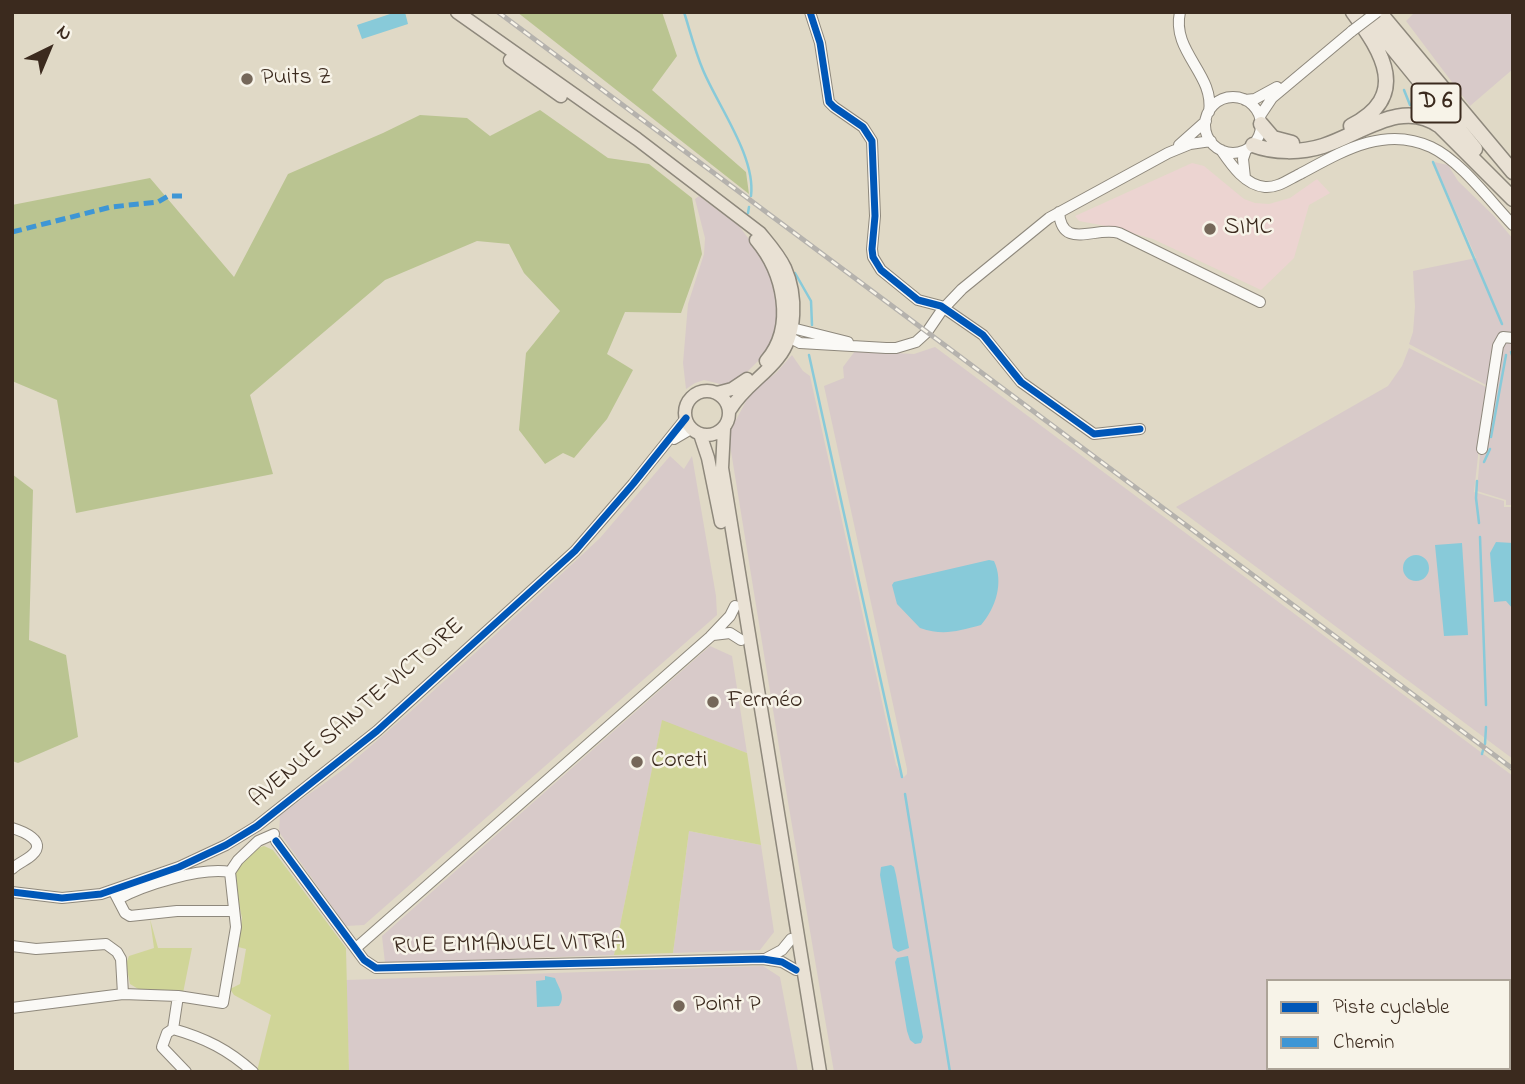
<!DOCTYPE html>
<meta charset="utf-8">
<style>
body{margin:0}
#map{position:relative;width:1525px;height:1084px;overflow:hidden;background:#e0d9c6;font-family:"Indie Flower",sans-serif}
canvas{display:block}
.frame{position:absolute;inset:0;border:14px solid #3b2a1e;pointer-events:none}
.legend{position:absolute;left:1266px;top:979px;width:245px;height:91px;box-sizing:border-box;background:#f7f3e8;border:2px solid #aca397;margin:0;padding:9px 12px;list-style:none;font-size:21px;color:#3b2a1e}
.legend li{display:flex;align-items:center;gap:14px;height:35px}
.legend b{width:35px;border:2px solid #aca397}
.north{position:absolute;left:14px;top:14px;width:70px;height:70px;-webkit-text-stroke:5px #f7f3e8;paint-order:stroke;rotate:43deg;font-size:19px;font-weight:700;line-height:28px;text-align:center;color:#3b2a1e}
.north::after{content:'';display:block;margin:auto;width:24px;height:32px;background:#3b2a1e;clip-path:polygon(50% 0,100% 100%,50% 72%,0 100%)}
</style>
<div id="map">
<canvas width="1525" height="1084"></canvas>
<div class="frame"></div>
<ul class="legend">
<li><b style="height:9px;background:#0057b8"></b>Piste cyclable</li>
<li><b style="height:9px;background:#3e96d5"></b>Chemin</li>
</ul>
<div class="north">N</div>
</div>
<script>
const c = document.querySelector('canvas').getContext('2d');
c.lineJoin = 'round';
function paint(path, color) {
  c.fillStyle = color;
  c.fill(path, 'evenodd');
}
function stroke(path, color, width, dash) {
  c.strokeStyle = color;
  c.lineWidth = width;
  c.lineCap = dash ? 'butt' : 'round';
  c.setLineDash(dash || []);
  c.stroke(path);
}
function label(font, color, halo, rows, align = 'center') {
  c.font = font + ' "Indie Flower",sans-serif';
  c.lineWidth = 5;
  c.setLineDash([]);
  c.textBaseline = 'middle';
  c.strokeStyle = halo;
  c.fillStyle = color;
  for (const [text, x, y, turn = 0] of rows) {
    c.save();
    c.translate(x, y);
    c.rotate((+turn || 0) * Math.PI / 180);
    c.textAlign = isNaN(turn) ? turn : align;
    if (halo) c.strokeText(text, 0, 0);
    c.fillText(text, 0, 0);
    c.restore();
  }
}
const built = new Path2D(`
 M1192,163L1204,166L1244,199L1255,203L1269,204L1290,198L1317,179L1330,193L1309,205L1294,258L1261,290L1153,239L1106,226L1079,221L1075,216Z`);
const industrial = new Path2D(`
 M1415,12H1513V69L1470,106L1406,21Z
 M1434,162L1448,165L1458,181L1494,216L1513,239V505H1506V500L1477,491L1485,393L1474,492L1504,501V507H1513V759L1176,507L1388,386L1402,366L1409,348L1486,387V385L1409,344L1413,332L1415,307L1413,271L1476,258Z
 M699,196L739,226L767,263L777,290L778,315L773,338L761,358L744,375L724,385L704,380L695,383L686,389L683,363L688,304L704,254L705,238L695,199Z
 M935,347L1513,776V1072H834L787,796L729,439L730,431L751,392L776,373L792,355L803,371L810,376L896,765L903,778L907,774V769L824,386L844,378L843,367L855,351L914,354ZM1268,981H1509V1068H1268Z
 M670,456L684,469L692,456L716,596L717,615L364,925L346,926L279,832L280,815L344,769L410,712L541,593L600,538Z
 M710,646L732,656L747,753L662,721L614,955L385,963L382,936Z
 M689,831L761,845L774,932L760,950L673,953Z
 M763,966L780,977L798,1072H349L346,980Z`);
const green = new Path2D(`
 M662,720L747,753L761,845L689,831L673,953L614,955Z
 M264,846L273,850L346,948L349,1072L257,1071L271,1015L234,995L230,989L240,984L246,949L238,947L242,918L233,876C237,865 252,849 264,846Z
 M150,919L158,948H192L183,993L140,990L130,984L126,964L129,956L154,948Z`);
const forest = new Path2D(`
 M517,12H662L677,56L652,90L746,172L749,194Z
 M540,110L608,158L649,164L692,198L702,254L681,313L625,312L607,354L633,370L607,419L574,458L563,453L545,464L519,430L526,353L560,311L524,273L509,244L477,241L385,280L250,395L273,474L76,513L57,400L12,381V205L150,178L234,277L288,174L383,133L420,115L467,118L490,136Z
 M12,474L33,490L29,640L66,655L78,737L18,763L12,761Z`);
const water = new Path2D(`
 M396,12H405L408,24L362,39L357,25Z
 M1496,542L1513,543V609L1506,601L1494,602L1490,553Z
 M1462,543L1468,635L1444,636L1435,545Z
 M1403 568a13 13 0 1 1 26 0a13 13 0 1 1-26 0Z
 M989,560L994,561C1004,582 996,608 981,625C957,631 944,636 920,628L897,604L892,585L894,582Z
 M891,865L894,867L896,875L909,948L898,952L893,948L880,875L881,867Z
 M908,956L923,1037L921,1043L915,1044L910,1040L907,1031L895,962L897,958Z
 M545,976L555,978C559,989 566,996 559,1006L537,1007L536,981L545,980Z`);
const stream = new Path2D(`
 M684,12C690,31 695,51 703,70C718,106 756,157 751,196
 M1404,90L1410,105
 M1433,162L1502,324
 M748,213L749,207
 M795,273L811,301L812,325
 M1511,352L1513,358
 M809,355L902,777
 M1491,437L1506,355
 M1484,462L1490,449
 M1477,481L1476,498L1479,523
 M1480,537L1486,705
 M1485,744L1486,727
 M1482,754L1483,750
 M905,794L950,1072`);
const minor = new Path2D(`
 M810,12L820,43L829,102L834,107L863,127L872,141L875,216L872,249L873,257L881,270L918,300L941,306L983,335L1021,382L1094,434L1140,429
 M1180,12C1171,52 1215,74 1209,112
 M1205 125a28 28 0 1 1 56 0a28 28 0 1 1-56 0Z
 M1245,100L1255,99L1277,87
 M1260,116L1272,98L1352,31
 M1179,145L1206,121
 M1221,150C1232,166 1245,185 1265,187C1278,188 1289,179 1300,174C1341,152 1384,125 1431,147C1461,161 1490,201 1513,225
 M1245,178L1243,159L1246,150
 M1059,212C1062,251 1095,226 1119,233L1260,302
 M788,327L848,342
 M785,335L800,343L886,348H896L916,342L927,332L942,310L962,289L1049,218L1168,153L1190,144L1211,141
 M674,439L691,429
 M1482,449L1498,346L1503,337L1513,338
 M713,635L730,633L741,640
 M12,828C22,831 48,841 32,855C27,860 18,863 12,869
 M276,841L364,960L376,968L763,959L782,962L796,970
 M113,890L125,913L130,916L177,911H234
 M12,892L62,898L101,894L179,867L226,845L257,826L377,731L575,551L633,484L686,418
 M118,899C144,885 200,867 230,872
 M12,946L36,949L106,944L117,952L121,959L123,994
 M356,948L710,637L730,616L735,606
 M767,958L782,950L791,939
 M178,996L173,1029L167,1033L162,1047L186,1072
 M12,1008L123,994L178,996L223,1003L236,927L230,872L238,860L258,841L274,834
 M173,1029C205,1038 229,1050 253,1072`);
const major = new Path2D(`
 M457,12L637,139L760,233C769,244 779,255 785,268C797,295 797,335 778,358C763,377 743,388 730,410
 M510,60L561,96
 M756,240C783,272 796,326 766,361
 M685 413a22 22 0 1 1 44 0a22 22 0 1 1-44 0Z
 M717,393L732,389L747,379
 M724,429L722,468L820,1072
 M700,434L708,458L721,522`);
const highway = new Path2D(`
 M1379,12L1513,172
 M1369,19L1475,149
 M1261,124L1273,138L1292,143
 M1351,126C1410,96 1383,53 1353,12
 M1253,145C1274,153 1301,153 1323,146C1361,134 1402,98 1440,126L1513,199`);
const rail = new Path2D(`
 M498,12L1513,769`);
const minorBridge = new Path2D(`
 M1352,31L1377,12`);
const quiet = new Path2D(`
 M12,232L111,207L158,202L168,196H185`);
const cycleway = new Path2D(`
 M810,12L820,43L829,102L834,107L863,127L872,141L875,216L872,249L873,257L881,270L918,300L941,306L983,335L1021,382L1094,434L1140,429
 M276,841L364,960L376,968L763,959L782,962L796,970
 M12,892L62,898L101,894L179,867L226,845L257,826L377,731L575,551L633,484L686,418`);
const markers = [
 [247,79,7,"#756759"],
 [1210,229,7,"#756759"],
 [713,702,7,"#756759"],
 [637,762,7,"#756759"],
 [679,1006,7,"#756759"]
];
const shields = [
 [1436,103,49]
];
const shieldNames = [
 ["D 6",1436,103]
];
const poiNames = [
 ["Puits Z",261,79],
 ["SIMC",1224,229],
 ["Ferméo",727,702],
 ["Coreti",651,762],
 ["Point P",693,1006]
];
const streetNames = [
 ["AVENUE SAINTE-VICTOIRE",358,714,-41],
 ["RUE EMMANUEL VITRIA",509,946,-1]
];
paint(built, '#ecd4d1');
paint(industrial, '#d8cac9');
paint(green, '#d0d598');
paint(forest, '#bac491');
paint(water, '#88cad9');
stroke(stream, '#88cad9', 2.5);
stroke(minor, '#8e887c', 12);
stroke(major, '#8e887c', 15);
stroke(highway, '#8e887c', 17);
stroke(minor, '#faf9f6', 10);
stroke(major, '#e9e1d4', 12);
stroke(highway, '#e9e1d4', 14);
stroke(rail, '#b5b2ad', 5);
stroke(rail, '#f7f3e8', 2.5, [8]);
stroke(minorBridge, '#8e887c', 12, []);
stroke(minorBridge, '#faf9f6', 10);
stroke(quiet, '#3e96d5', 5, [10, 5]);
stroke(cycleway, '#0057b8', 7);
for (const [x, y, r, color] of markers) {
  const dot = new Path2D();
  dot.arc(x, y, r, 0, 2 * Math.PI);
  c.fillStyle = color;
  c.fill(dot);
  stroke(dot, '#f7f3e8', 2.5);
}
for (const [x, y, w] of shields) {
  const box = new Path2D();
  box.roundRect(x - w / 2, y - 19.5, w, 39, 5);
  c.fillStyle = '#f7f3e8';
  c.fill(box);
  stroke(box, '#3b2a1e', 2);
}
label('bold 23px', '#3b2a1e', null, shieldNames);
label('24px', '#3b2a1e', '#f7f3e8', poiNames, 'left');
label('24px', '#3b2a1e', '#f7f3e8', streetNames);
</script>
